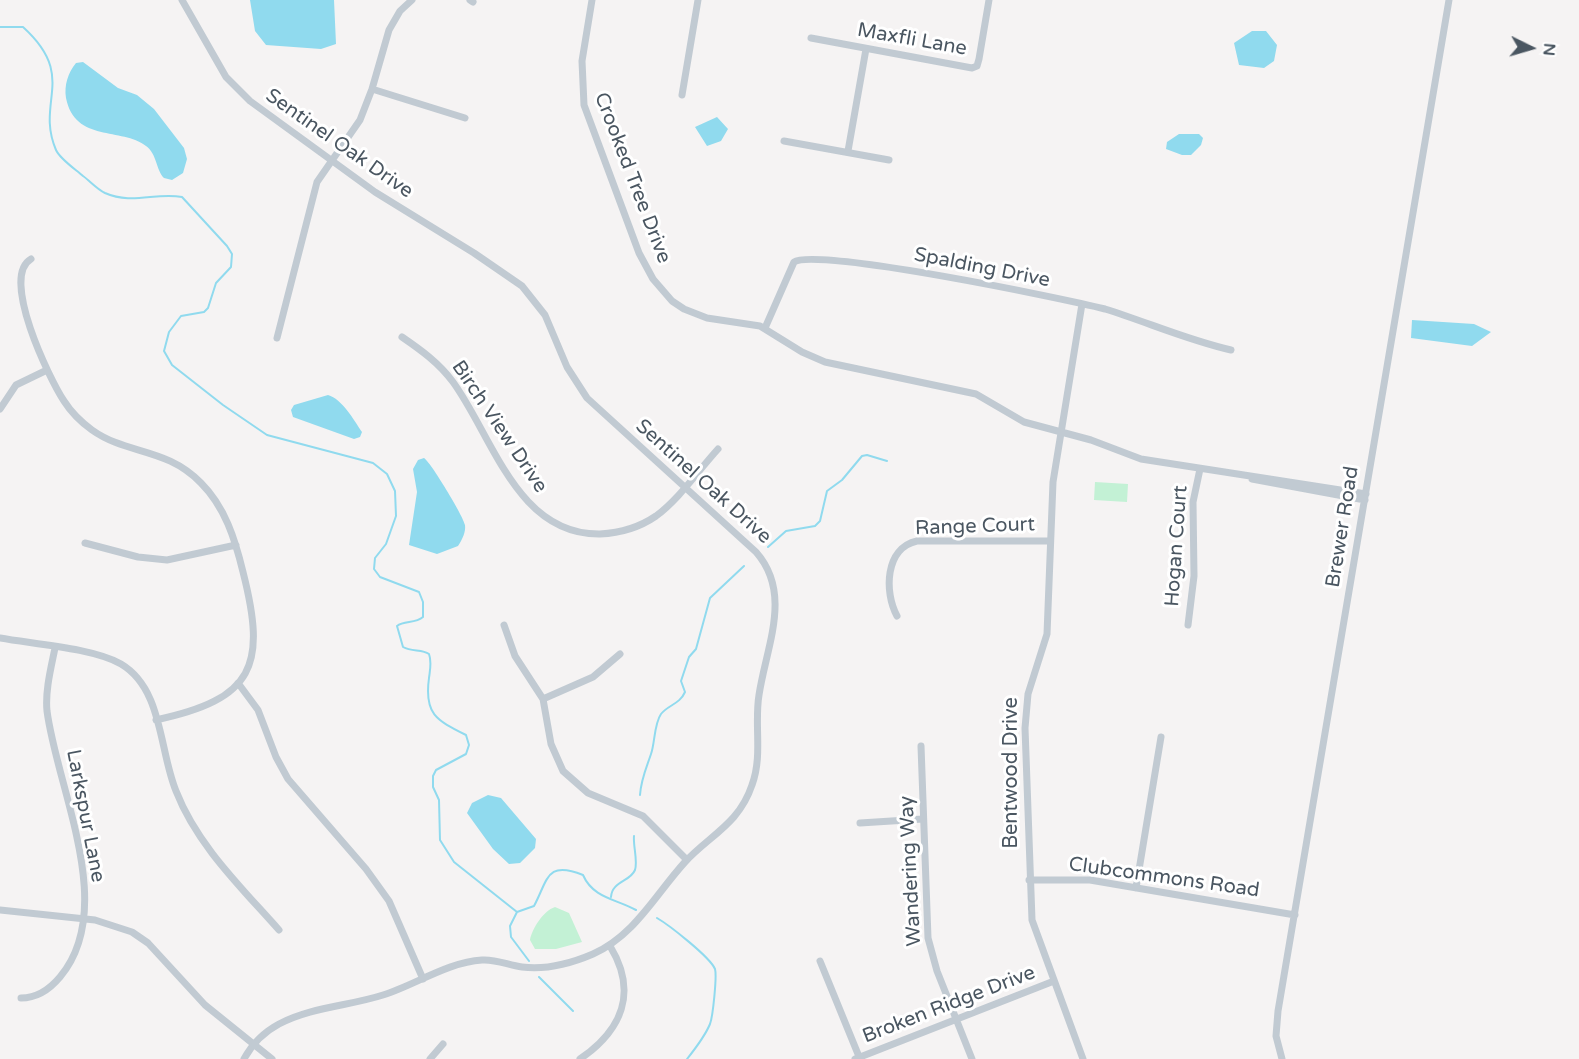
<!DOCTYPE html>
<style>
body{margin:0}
#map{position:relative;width:1579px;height:1059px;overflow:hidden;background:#f5f3f3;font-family:"Varela Round",sans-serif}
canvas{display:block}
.north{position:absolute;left:1501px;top:18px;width:60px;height:60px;-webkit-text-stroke:4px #fff;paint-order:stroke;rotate:95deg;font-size:16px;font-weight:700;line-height:24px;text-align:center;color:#4a5661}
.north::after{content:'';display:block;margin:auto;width:21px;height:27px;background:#4a5661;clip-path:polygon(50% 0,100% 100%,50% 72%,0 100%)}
</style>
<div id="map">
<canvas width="1579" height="1059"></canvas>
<div class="north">N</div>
</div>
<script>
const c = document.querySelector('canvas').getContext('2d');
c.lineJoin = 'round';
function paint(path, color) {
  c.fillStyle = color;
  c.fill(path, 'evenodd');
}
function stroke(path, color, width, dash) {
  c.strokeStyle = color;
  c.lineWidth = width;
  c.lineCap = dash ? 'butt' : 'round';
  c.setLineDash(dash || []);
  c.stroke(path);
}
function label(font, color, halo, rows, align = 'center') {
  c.font = font + ' "Varela Round",sans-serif';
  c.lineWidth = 6;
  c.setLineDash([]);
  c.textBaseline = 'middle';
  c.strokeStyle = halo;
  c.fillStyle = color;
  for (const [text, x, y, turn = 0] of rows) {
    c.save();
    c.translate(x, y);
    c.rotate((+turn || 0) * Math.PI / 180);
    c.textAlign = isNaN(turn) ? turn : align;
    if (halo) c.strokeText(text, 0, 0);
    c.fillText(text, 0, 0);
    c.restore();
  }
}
const green = new Path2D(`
 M1095,482L1128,484L1127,502L1094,500Z
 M555,907L569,913L582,942L556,949H535L530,940C532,929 543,911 555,907Z`);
const water = new Path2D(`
 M250,0H334L336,44L321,49L266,45L255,31Z
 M1252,31H1266L1277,45L1274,61L1264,68L1239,65L1234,43Z
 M83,62L118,88L137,95L154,109L184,148L187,159L183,173L172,180L164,178C156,170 157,154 146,146C122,127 75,143 66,98C64,85 68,73 76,63Z
 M717,117L728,129L721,141L707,146L695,127Z
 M1179,134H1199L1203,138L1201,145L1191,155H1182L1166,149L1167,142Z
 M1412,320L1474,324L1491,332L1472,346L1411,338Z
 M328,395C342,399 354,420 362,432L360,437L354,439L293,417L291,410L294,405Z
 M424,458C430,461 464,517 465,525C466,532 462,540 458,546L437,554L409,545L417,492L413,469L418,460Z
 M488,795L501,798L536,839L535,848L520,863L509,864L493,849L467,813L472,803Z`);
const stream = new Path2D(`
 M0,27H23C78,77 35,101 56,150C60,159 75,169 83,176C90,181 97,189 105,193C132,205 156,192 182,197L227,246L232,254L231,267L216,283L208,308L204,312L181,316L169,332L164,351L172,365L223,405L267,435L373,463L387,474L395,491L396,516L386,544L375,558L374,569L380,577L419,592L423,602V617C415,624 404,620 397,626L403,647C412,652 422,649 429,654C432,662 430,670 429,678C424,714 436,720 466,735L469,745L466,754L436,770L433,776V787L439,800L440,840L454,862L517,912L534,906C548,880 546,860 583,875C593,898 616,899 636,910
 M768,547L786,531L815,526L820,521L827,491L842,480L862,456L867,455L887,461
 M640,795C641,779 646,769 651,754C655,743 654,724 661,714C668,705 680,704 685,692L681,681L689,657L696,649L710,598L744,566
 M611,897C612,881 630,882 635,870C638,861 633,846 634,836
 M517,912L510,926L511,937L529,961
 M657,918C669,925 710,957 715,969C717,976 713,1016 710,1024C705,1036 695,1049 687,1059
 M539,977L573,1011`);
const minor = new Path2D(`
 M182,0L226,77L250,101L375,192L474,253L522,286L545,315L567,367L587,398L756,552C793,594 766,647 759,695C754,725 763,755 752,785C739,824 710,835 685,862C655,895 635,935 593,954C572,963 545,970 522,967C508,965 496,959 482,960C448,962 415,985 383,995C349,1006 311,1007 279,1024C264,1032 252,1044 244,1059
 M470,0L473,2
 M592,0L582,61L584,105L639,253L653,279L672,301L684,309L707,318L760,326L802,352L825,362L976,394L1024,422L1091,440L1141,459L1366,494
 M811,38L972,68L977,66L979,59L989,0
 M372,89L465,118
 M682,95L698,0
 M784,141L889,160
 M848,151L866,49
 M31,259C0,277 49,378 64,401C71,412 81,422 92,430C127,455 166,447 201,483C225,507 235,539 243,572C267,666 254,699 156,720
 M1082,304L1053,482L1047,634L1028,694L1025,728L1032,920L1083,1059
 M765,328L794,262C815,247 1066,299 1105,309C1147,322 1187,340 1231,350
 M402,337C421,350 439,363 453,382C493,437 517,535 600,534C620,533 640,527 656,516C679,499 698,471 718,449
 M277,338L317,182L360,120L372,89L389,30L400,11L412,0
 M0,409L16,385L47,370
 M1252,479L1365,500
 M85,543L138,557L167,560L236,545
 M897,616C884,592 885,548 917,541H1050
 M504,625L515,656L543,699L551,744L563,771L588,793L643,816L687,860
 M1188,625L1194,576L1193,502L1200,469
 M0,638C33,644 93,648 121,664C163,689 159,750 176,791C197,845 241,887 279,930
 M238,683L258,710L276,757L288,779L366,869L389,901L423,979
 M543,699L593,677L620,654
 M921,746L928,938L937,971L972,1059
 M860,823L923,819
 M1029,880H1090L1295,915
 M1136,888L1161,737
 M0,910L95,920L132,932L148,943L205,1005L272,1059
 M820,961L860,1059
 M21,998C37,998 50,989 60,977C118,908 57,789 47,711C45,691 51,668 55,648
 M430,1059L443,1044
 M580,1059C622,1030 638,992 610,946
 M855,1059L1054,981
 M1282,1059L1276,1036L1278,1011L1449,0`);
const streetNames = [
 ["Maxfli Lane",912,40,10],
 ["Sentinel Oak Drive",339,144,35],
 ["Crooked Tree Drive",632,178,69],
 ["Spalding Drive",982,268,11],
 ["Birch View Drive",499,427,56],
 ["Sentinel Oak Drive",703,482,42],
 ["Range Court",975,527,-2],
 ["Brewer Road",1343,527,-81],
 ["Hogan Court",1177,546,-86],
 ["Bentwood Drive",1012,773,-90],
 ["Larkspur Lane",85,816,79],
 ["Wandering Way",911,871,-93],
 ["Clubcommons Road",1164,878,8],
 ["Broken Ridge Drive",949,1005,-21]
];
paint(green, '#c3f1d5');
paint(water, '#90daee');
stroke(stream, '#90daee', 2);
stroke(minor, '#c1cad2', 7);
label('20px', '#4a5661', '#fff', streetNames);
</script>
